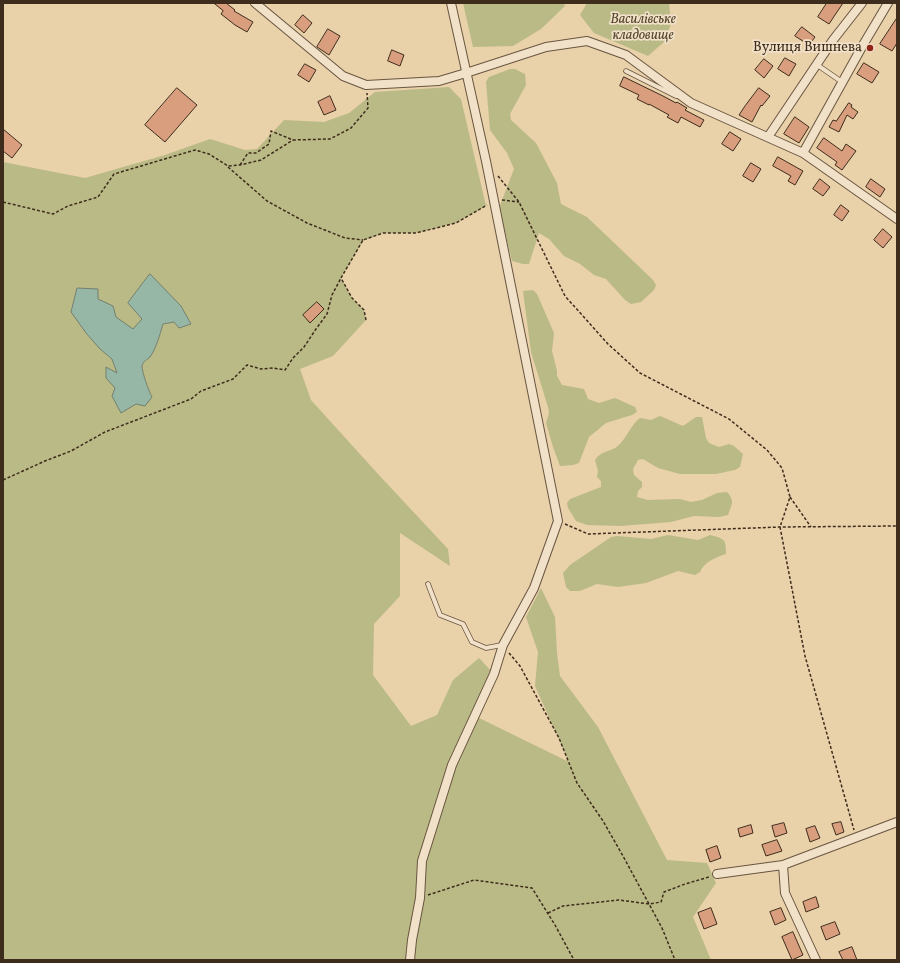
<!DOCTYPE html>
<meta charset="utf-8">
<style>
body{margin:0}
#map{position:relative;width:900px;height:963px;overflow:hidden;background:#e9d1aa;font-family:Vollkorn,serif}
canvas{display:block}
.frame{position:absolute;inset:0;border:4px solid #3e2c1c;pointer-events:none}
</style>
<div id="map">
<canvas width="900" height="963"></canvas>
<div class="frame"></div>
</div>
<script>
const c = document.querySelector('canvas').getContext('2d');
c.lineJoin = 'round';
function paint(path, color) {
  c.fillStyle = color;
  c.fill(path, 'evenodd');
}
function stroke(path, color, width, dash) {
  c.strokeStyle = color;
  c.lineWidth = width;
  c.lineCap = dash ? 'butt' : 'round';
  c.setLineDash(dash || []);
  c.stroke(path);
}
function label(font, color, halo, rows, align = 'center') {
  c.font = font + ' Vollkorn,serif';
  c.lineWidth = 3.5;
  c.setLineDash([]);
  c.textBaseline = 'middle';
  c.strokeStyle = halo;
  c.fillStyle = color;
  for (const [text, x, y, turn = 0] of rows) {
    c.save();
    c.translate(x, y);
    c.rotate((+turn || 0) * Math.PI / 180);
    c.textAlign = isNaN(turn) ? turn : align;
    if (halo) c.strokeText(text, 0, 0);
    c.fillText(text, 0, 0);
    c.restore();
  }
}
const green = new Path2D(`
 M463,3H564L565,6L541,29L513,46L473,47Z
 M587,3H669L671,24L664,42L648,56L594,33L580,15Z
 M510,69H515L525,74L526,85L510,114L511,120L536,143L557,183L561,204L587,217L653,280L656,285L654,290L641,302L631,304L625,300L606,279L594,275L580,264L564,256L549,239L539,233L529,264H523L512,261L499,208L514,169L507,153L490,130L486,82L489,77Z
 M449,87L461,99L486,206L456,223L416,233H383L363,241L341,278L352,298L364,310L366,320L333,356L300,369L311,400L378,474L448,549L450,566L400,533V596L374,624L373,675L411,726L437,715L453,680L479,658L494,674L475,716L569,762L535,686L538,652L526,617L541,588L555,617L557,653L560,676L598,727L667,860L707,863L716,883L693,917L711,960H3V162L85,178L165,155L210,139L245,150L257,149L284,120L324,122L349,113L375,92ZM90,289L98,290V299L116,317L133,330L142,319L181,306L191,324L179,328L174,322L163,324C160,334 156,349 150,356C147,360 143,361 142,366C142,372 149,392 152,397L136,403L121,412L115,388L118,374L112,359L100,349Z
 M533,290L537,294L554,333L552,351L557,371V376L562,385L584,389L588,399L599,403L615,398L635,407L637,412L632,415L606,423L589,437L579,463L573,465L560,466L553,447L546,423L549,413L548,407L531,352L523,291Z
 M660,416L683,426L696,417H702L706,438L709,443L719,447L729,444L734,446L743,454L740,467L735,470L716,474H680L658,468L643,459L638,460L633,469L634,475L642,482V487L638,491L637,497L648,500L680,499L691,502L702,500L717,493L727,492C735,501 732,504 728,515L719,517L694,516L671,522L620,526L587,525L576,521L568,508L567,503L570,499L601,487V481L597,477L598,471L595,460C601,450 612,452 619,445C627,437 631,425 640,418L651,420Z
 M668,535L698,540L710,535C725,539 726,539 726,554C716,557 704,562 700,572L695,575L678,571L646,583L618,587L597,584L580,591H570L566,587L563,573L570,565L611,537L617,536L651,539Z`);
const water = new Path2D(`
 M150,274L181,306L191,324L179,328L174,322L163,324C160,334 156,349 150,357C147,360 143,361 142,366C142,372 149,392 152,397L145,406L136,404L121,413L112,396L115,388L106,378V367L117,373L112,359L100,349L86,333L71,312L77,288L98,289V299L113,306L116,317L133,329L142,319L128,303Z`);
const building = new Path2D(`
 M214,3H226L235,10L234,11L253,22L247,32L235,25L221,14L223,11Z
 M827,3H843L829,24L818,17Z
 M303,15L312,23L304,33L295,25Z
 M897,18V43L892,51L880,44Z
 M802,27L815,37L809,45L795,36Z
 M328,29L340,36L329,55L317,47Z
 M392,50L404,55L400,66L388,61Z
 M785,58L796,64L789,76L778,69Z
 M764,59L773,66L764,78L755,70Z
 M864,63L879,72L872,83L857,74Z
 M305,64L316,70L309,82L298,75Z
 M624,77L663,96L676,103L677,102L687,108L685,110L704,120L700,127L681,117L678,123L667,117L669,115L649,104V105L637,99L639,95L620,86Z
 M177,88L197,105L165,142L145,125Z
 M759,88L770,96L762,106L761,105L752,122L739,115L745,106Z
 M330,96L336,110L324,115L318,102Z
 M849,103L852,105L851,107L858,112L853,119L847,115L839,132L829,127L833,120L836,121Z
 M795,117L809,127L799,143L784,134Z
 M3,129L22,145L12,158L3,151Z
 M730,132L741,139L733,151L722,144Z
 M824,138L842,151L846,144L856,151L842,170L835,165L837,162L817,148Z
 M778,157L803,171L795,185L788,181L791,176L773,166Z
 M751,163L761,169L753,182L743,176Z
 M820,179L830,187L823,196L813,189Z
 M871,179L885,189L880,197L866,187Z
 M841,205L849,211L842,221L834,215Z
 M883,229L892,237L883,248L874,240Z
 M317,302L324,309L310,323L303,315Z
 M841,822L844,832L836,835L832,824Z
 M784,823L787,833L775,837L772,826Z
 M751,825L753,833L740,837L738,829Z
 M815,826L820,838L810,842L806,829Z
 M777,840L782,851L766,856L762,845Z
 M717,846L721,858L710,862L706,850Z
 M816,897L819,907L806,912L803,902Z
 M711,908L717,924L704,929L698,913Z
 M781,908L786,920L775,925L770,912Z
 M835,922L840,934L826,940L821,927Z
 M793,932L803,955L792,960L782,937Z
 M852,947L857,960H843L839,952Z`);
const path = new Path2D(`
 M240,165L248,153H256L269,144L271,131L293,140L330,139L351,128L368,108L367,93
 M228,167L267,201L307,223L345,238L363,240
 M498,176L519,202L565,296L608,344L640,373L729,419L767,450L782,468L790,497L780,527L805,656L854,830
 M502,200L519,202
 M3,202L53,214L68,206L98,197L114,174L195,150L209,154L228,166L240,165L261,160L293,140
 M366,320L364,310L352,298L341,278L363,240L383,233H416L456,223L487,205
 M3,480L45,461L71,451L105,432L191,399L201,391L233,379L247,365L261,369L273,368L285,370L293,358L304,347L316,329L327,314L332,295L341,278
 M790,497L811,527
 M565,524L588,534L780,527L897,526
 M509,653L520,666L559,738L577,783L603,821L623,856L662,928L675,960
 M428,895L474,880L532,888L555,925L574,960
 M548,913L563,906L619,900L649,904L661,902L664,892L685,884L709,877`);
const service = new Path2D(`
 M816,64L842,82
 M626,71L676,96
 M428,584L440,615L463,624L472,642L486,648L502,645`);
const minor = new Path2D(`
 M255,3L343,76L366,85L439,81L466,73L546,47L587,41L626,55L691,103L803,153L897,219
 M768,137L833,40L862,3
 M803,153L863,45L888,3
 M783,865L785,893L816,960
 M717,874L783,865L897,822
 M410,960L412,940L420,898L422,861L452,765L494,674L503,645L534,588L558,521L486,161L451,3`);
const markers = [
 [870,48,4,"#8f2418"]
];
const parkNames = [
 ["Василівське",643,20],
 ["кладовище",643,36]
];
const poiNames = [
 ["Вулиця Вишнева",862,48]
];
paint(green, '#baba86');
paint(water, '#97b7a6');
stroke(water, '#737f6f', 1);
paint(building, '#d89e7d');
stroke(building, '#3e2c1c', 1);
stroke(service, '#695540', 5.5);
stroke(minor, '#695540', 10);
stroke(path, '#3e2c1c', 1.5, [3, 2]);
stroke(service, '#f1e1c8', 4);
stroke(minor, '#f1e1c8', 8);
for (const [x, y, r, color] of markers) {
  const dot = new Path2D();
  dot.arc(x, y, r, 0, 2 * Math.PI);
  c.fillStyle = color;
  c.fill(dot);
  stroke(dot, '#f1e1c8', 1.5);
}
label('italic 14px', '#574831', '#f1e1c8', parkNames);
label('14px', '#3e2c1c', '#f1e1c8', poiNames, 'right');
</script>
